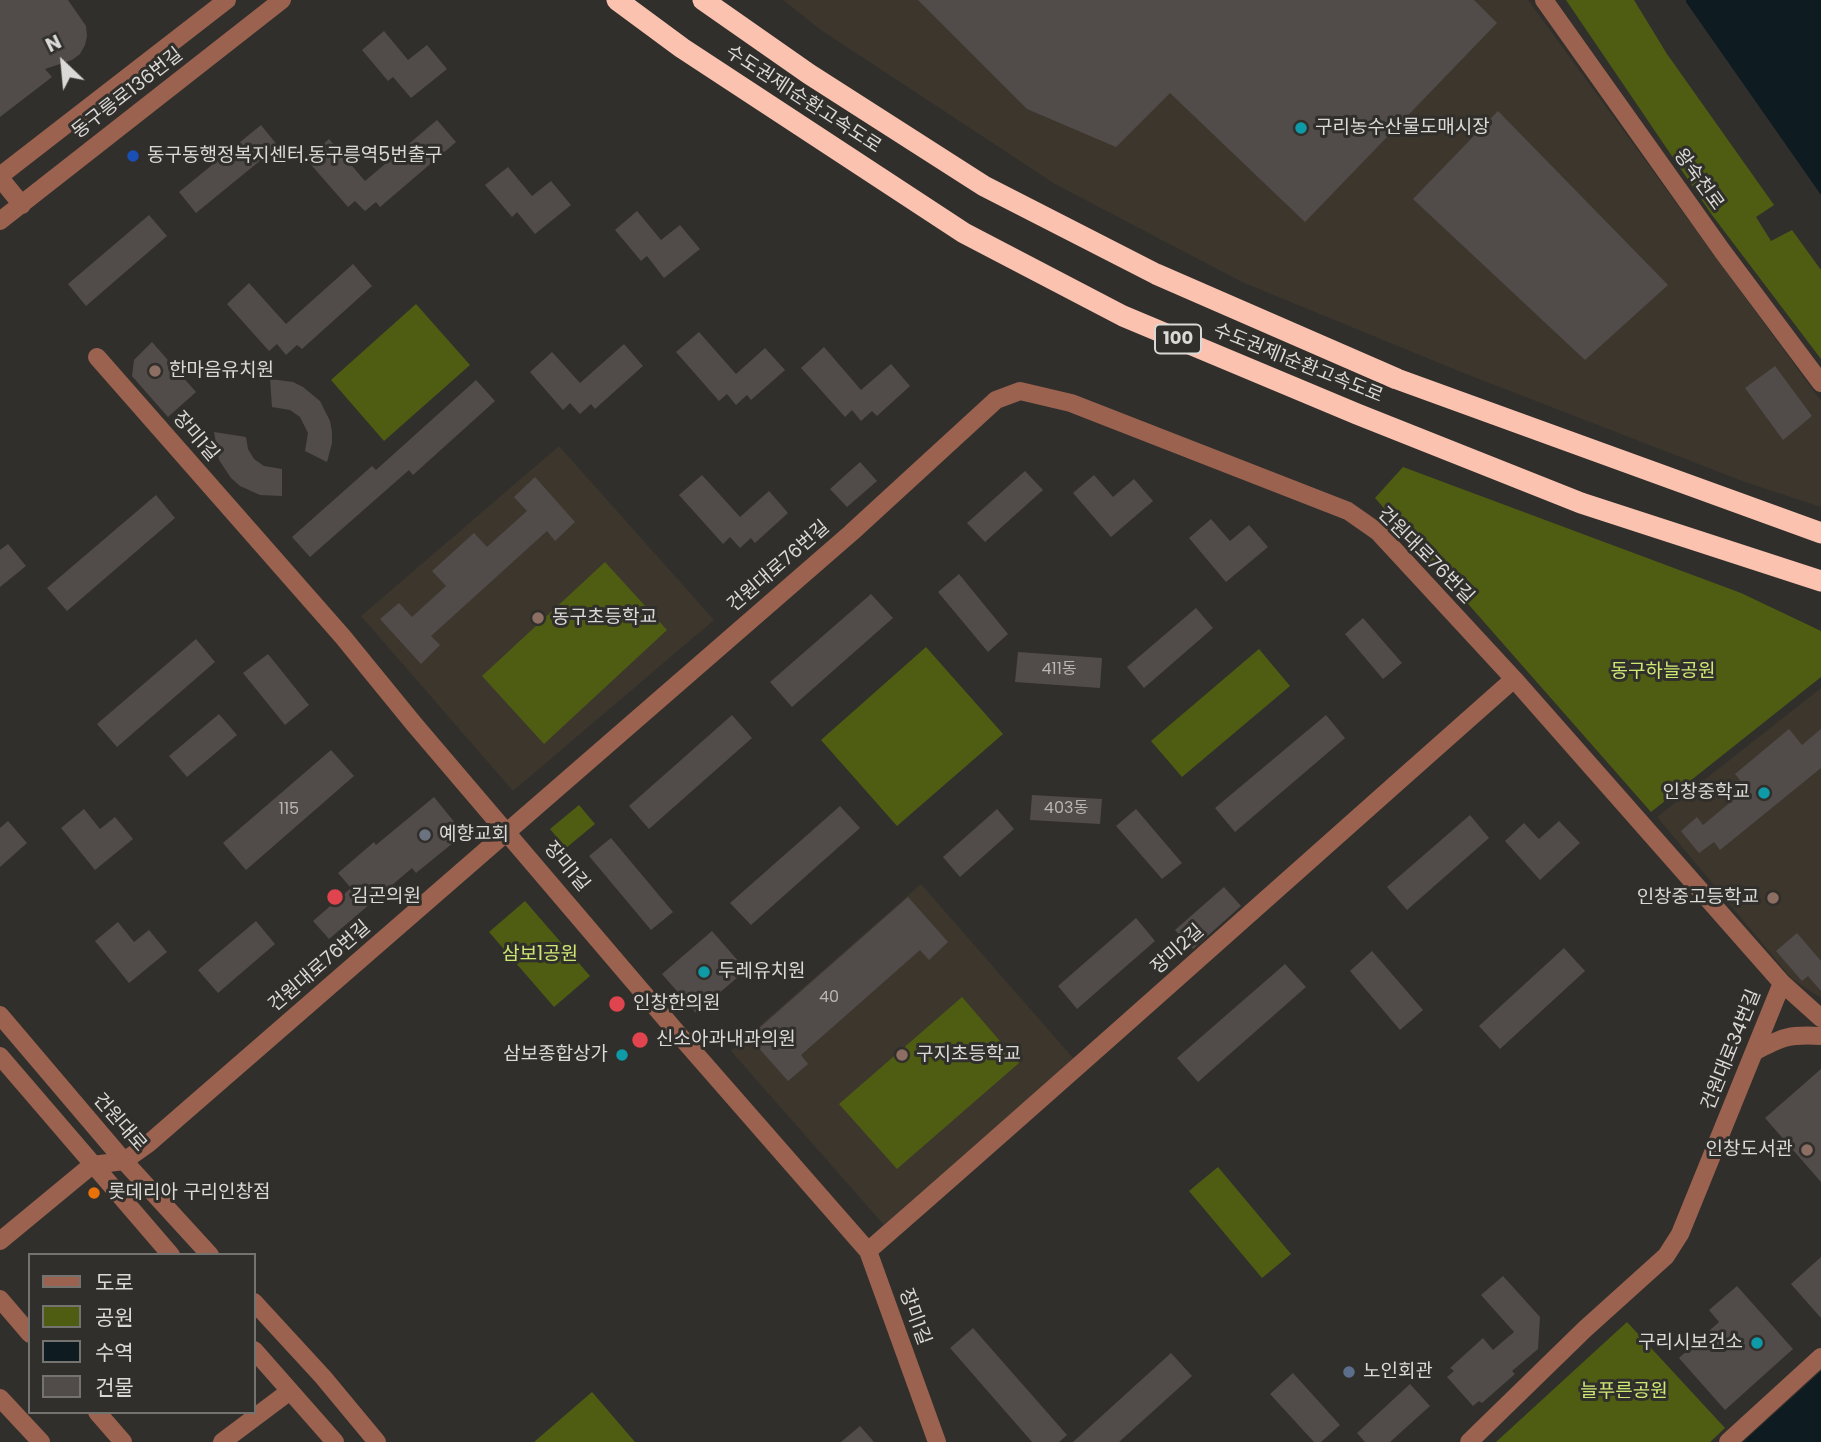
<!DOCTYPE html>
<meta charset="utf-8">
<style>
body{margin:0}
#map{position:relative;width:1821px;height:1442px;overflow:hidden;background:#312f2b;font-family:Poppins,"Noto Sans KR",sans-serif}
canvas{display:block}
.legend{position:absolute;left:28px;top:1253px;width:228px;height:161px;box-sizing:border-box;background:#312f2b;border:2px solid #757370;margin:0;padding:9px 12px;list-style:none;font-size:21px;color:#dbd9d7}
.legend li{display:flex;align-items:center;gap:14px;height:35px}
.legend b{width:35px;border:2px solid #757370}
.north{position:absolute;left:28px;top:28px;width:70px;height:70px;-webkit-text-stroke:5px #312f2b;paint-order:stroke;rotate:334deg;font-size:19px;font-weight:700;line-height:28px;text-align:center;color:#dbd9d7}
.north::after{content:'';display:block;margin:auto;width:24px;height:32px;background:#dbd9d7;clip-path:polygon(50% 0,100% 100%,50% 72%,0 100%)}
</style>
<div id="map">
<canvas width="1821" height="1442"></canvas>
<ul class="legend">
<li><b style="height:9px;background:#9a624f"></b>도로</li>
<li><b style="height:19px;background:#4f5d13"></b>공원</li>
<li><b style="height:19px;background:#0e1c22"></b>수역</li>
<li><b style="height:19px;background:#514c4a"></b>건물</li>
</ul>
<div class="north">N</div>
</div>
<script>
const c = document.querySelector('canvas').getContext('2d');
c.lineJoin = 'round';
function paint(path, color) {
  c.fillStyle = color;
  c.fill(path, 'evenodd');
}
function stroke(path, color, width, dash) {
  c.strokeStyle = color;
  c.lineWidth = width;
  c.lineCap = dash ? 'butt' : 'round';
  c.setLineDash(dash || []);
  c.stroke(path);
}
function label(font, color, halo, rows, align = 'center') {
  c.font = font + ' Poppins,"Noto Sans KR",sans-serif';
  c.lineWidth = 6;
  c.setLineDash([]);
  c.textBaseline = 'middle';
  c.strokeStyle = halo;
  c.fillStyle = color;
  for (const [text, x, y, turn = 0] of rows) {
    c.save();
    c.translate(x, y);
    c.rotate((+turn || 0) * Math.PI / 180);
    c.textAlign = isNaN(turn) ? turn : align;
    if (halo) c.strokeText(text, 0, 0);
    c.fillText(text, 0, 0);
    c.restore();
  }
}
const built = new Path2D(`
 M783,0H1528L1821,401V507L1745,482L1461,372L1242,282L1055,184L821,30Z
 M559,446L714,620L513,791L361,616Z
 M1821,688V998L1792,979L1657,817Z
 M921,884L1074,1059L884,1225L731,1051Z`);
const green = new Path2D(`
 M1566,0H1634L1667,54L1774,205L1756,217L1771,241L1792,230L1821,270V359L1712,215Z
 M416,304L470,365L384,441L331,380Z
 M1403,467L1741,593L1821,631V677L1651,812L1375,498Z
 M605,562L667,630L544,744L482,676Z
 M926,647L1003,734L897,826L821,740Z
 M1259,649L1290,686L1182,777L1151,741Z
 M579,805L595,824L566,848L550,829Z
 M525,901L590,976L554,1007L489,932Z
 M962,997L1019,1063L897,1169L839,1104Z
 M1218,1167L1291,1254L1262,1278L1189,1191Z
 M1627,1322L1725,1428L1710,1442H1496Z
 M592,1392L635,1442H534Z`);
const water = new Path2D(`
 M1686,0H1821V195L1686,2Z
 M1821,1371V1442H1743Z`);
const building = new Path2D(`
 M0,0H68L86,26L87,36L85,45L80,54L72,60L45,69L52,77L0,117Z
 M918,0H1474L1497,23L1305,222L1170,93L1116,147L1027,109Z
 M384,31L408,60L427,45L447,69L411,98L393,77L388,81L362,50Z
 M1498,111L1668,285L1585,360L1413,199Z
 M437,120L456,142L380,207L376,202L365,211L355,201L348,207L306,159L329,139L365,181Z
 M261,125L278,146L196,213L179,192Z
 M508,167L532,196L551,181L571,205L535,234L517,212L512,217L485,185Z
 M637,211L661,240L680,225L700,249L664,278L647,256L641,261L615,230Z
 M149,215L167,236L86,306L68,284Z
 M353,264L372,286L302,349L297,345L286,355L277,344L269,351L227,304L249,283L286,324Z
 M699,332L736,374L765,348L785,370L751,400L747,395L736,405L727,394L719,401L676,352Z
 M152,342L196,392L168,417L132,376L134,360Z
 M624,344L643,366L595,409L591,404L580,414L570,403L563,410L530,372L552,352L580,383Z
 M824,347L861,390L891,364L910,386L877,416L872,411L861,421L852,410L845,417L801,368Z
 M1775,366L1812,416L1783,440L1745,388Z
 M270,379L293,382L303,387L320,401L330,421L332,432V443L327,462L305,451L308,433L300,417L290,410L272,407Z
 M476,380L495,401L413,475L409,470L310,557L292,537L372,466L376,470Z
 M214,432L246,437L248,449L254,459L264,466L282,469V496L260,495L240,486L231,478L219,460Z
 M860,462L877,481L847,507L830,489Z
 M1025,471L1043,490L985,542L967,523Z
 M702,475L740,517L769,491L788,513L755,543L751,538L740,548L730,537L723,544L679,495Z
 M1094,475L1113,497L1134,479L1153,501L1111,537L1073,493Z
 M535,477L575,522L555,541L547,531L431,636L440,645L421,664L380,619L399,603L412,617L446,586L432,571L474,533L487,547L527,511L514,497Z
 M156,495L175,518L67,611L47,588Z
 M1211,519L1230,541L1249,525L1268,547L1226,582L1189,538Z
 M8,544L26,566L0,587V550Z
 M959,574L1008,634L988,652L938,592Z
 M871,594L893,618L792,707L770,682Z
 M1196,608L1213,628L1144,688L1127,667Z
 M1363,618L1402,663L1383,679L1345,634Z
 M196,639L215,662L117,747L97,724Z
 M1018,652L1102,658L1100,688L1015,682Z
 M268,654L309,705L285,725L243,673Z
 M219,714L237,735L187,777L169,756Z
 M732,715L752,738L649,829L629,806Z
 M1326,715L1345,738L1235,832L1215,808Z
 M1789,729L1802,745L1821,729V768L1720,850L1714,842L1699,853L1681,831L1697,817L1703,825L1739,795L1735,790L1743,784L1735,774Z
 M331,750L354,776L246,870L223,843Z
 M1032,795L1102,799L1100,824L1030,820Z
 M434,797L464,834L416,873L412,868L329,939L313,921L351,888L338,873L374,842L376,845Z
 M840,806L860,828L751,925L730,903Z
 M84,809L100,829L115,817L133,839L95,870L61,828Z
 M997,809L1014,829L960,877L943,857Z
 M1136,809L1182,863L1162,879L1116,826Z
 M1470,815L1489,838L1407,910L1387,887Z
 M8,821L27,843L0,867V828Z
 M1559,821L1580,843L1540,880L1505,841L1524,823L1539,839Z
 M611,838L673,912L651,930L589,856Z
 M1224,887L1241,906L1193,949L1175,930Z
 M908,897L948,942L929,960L920,950L801,1055L808,1064L788,1081L749,1037Z
 M1136,918L1155,941L1077,1009L1058,986Z
 M256,921L275,944L218,993L198,970Z
 M118,922L134,942L149,930L167,952L129,983L95,941Z
 M712,931L746,970L696,1013L662,974Z
 M1797,933L1821,961V991L1808,976L1802,981L1776,951Z
 M1564,948L1585,971L1500,1049L1479,1026Z
 M1372,951L1423,1010L1400,1030L1350,971Z
 M1285,964L1306,987L1198,1082L1177,1058Z
 M1821,1069V1182L1765,1118Z
 M1821,1257V1318L1791,1284Z
 M1503,1276L1540,1317L1538,1349L1512,1371L1515,1374L1482,1403L1479,1401L1473,1406L1447,1377L1454,1371L1450,1368L1483,1338L1493,1350L1514,1332L1481,1295Z
 M1737,1286L1793,1349L1725,1410L1679,1358L1719,1322L1709,1310Z
 M973,1328L1067,1435L1059,1442H1032L950,1348Z
 M1171,1353L1192,1376L1119,1442H1073Z
 M1293,1373L1340,1425L1321,1442H1314L1270,1394Z
 M1410,1384L1430,1406L1390,1442H1365L1357,1433Z
 M860,1426L874,1442H841Z`);
const minor = new Path2D(`
 M1544,0L1723,252L1821,383
 M0,176L227,0
 M0,178L22,205
 M0,221L282,0
 M97,357L343,637L414,724L680,1036L868,1251L937,1442
 M1782,983L1821,1018
 M0,1015L124,1161L210,1255
 M1754,1052C1782,1037 1789,1034 1821,1036
 M0,1056L171,1255
 M0,1241L92,1165L124,1161L148,1144L851,533L996,400L1020,391L1071,403L1348,511L1378,532L1514,679L1782,983L1680,1234L1666,1256L1585,1329L1469,1442
 M868,1251C1085,1062 1299,869 1514,679
 M0,1299L30,1334
 M254,1302L323,1377L377,1442
 M254,1350L335,1442
 M0,1398L41,1442
 M97,1412L123,1442
 M222,1442L290,1391
 M1728,1442L1821,1357`);
const highway = new Path2D(`
 M617,0L682,48L964,233L1123,316L1357,414L1581,503L1821,581
 M703,0L809,74L984,186L1156,274L1397,379L1821,533`);
const markers = [
 [1301,128,7,"#0f9aa8"],
 [133,156,7,"#1a4fb4"],
 [155,371,7,"#8d6e63"],
 [538,618,7,"#8d6e63"],
 [1764,793,7,"#0f9aa8"],
 [425,835,7,"#6b7280"],
 [335,897,9,"#e0444e"],
 [1773,898,7,"#8d6e63"],
 [704,972,7,"#0f9aa8"],
 [617,1004,9,"#e0444e"],
 [640,1040,9,"#e0444e"],
 [622,1055,7,"#0f9aa8"],
 [902,1055,7,"#8d6e63"],
 [1807,1150,7,"#8d6e63"],
 [94,1193,7,"#e8710a"],
 [1757,1343,7,"#0f9aa8"],
 [1349,1372,7,"#5c6f8a"]
];
const numberNames = [
 ["411동",1059,670],
 ["403동",1066,809],
 ["115",289,810],
 ["40",829,998]
];
const shields = [
 [1178,339,46]
];
const shieldNames = [
 ["100",1178,339]
];
const streetNames = [
 ["동구릉로136번길",128,94,-38],
 ["수도권제1순환고속도로",803,100,33],
 ["왕숙천로",1698,180,54],
 ["수도권제1순환고속도로",1298,364,22],
 ["장미1길",195,437,49],
 ["건원대로76번길",1425,556,45],
 ["건원대로76번길",779,567,-41],
 ["장미1길",566,867,50],
 ["장미2길",1178,950,-42],
 ["건원대로76번길",320,967,-41],
 ["건원대로34번길",1732,1050,-68],
 ["건원대로",119,1123,49],
 ["장미1길",914,1317,70]
];
const poiNames = [
 ["구리농수산물도매시장",1315,128],
 ["동구동행정복지센터.동구릉역5번출구",147,156],
 ["한마음유치원",169,371],
 ["동구초등학교",552,618],
 ["인창중학교",1750,793,"right"],
 ["예향교회",439,835],
 ["김곤의원",351,897],
 ["인창중고등학교",1759,898,"right"],
 ["두레유치원",718,972],
 ["인창한의원",633,1004],
 ["신소아과내과의원",656,1040],
 ["삼보종합상가",608,1055,"right"],
 ["구지초등학교",916,1055],
 ["인창도서관",1793,1150,"right"],
 ["롯데리아 구리인창점",108,1193],
 ["구리시보건소",1743,1343,"right"],
 ["노인회관",1363,1372]
];
const parkNames = [
 ["동구하늘공원",1663,672],
 ["삼보1공원",540,955],
 ["늘푸른공원",1624,1392]
];
paint(built, '#3c362d');
paint(green, '#4f5d13');
paint(water, '#0e1c22');
paint(building, '#514c4a');
stroke(minor, '#9a624f', 18);
stroke(highway, '#fac2af', 21);
for (const [x, y, r, color] of markers) {
  const dot = new Path2D();
  dot.arc(x, y, r, 0, 2 * Math.PI);
  c.fillStyle = color;
  c.fill(dot);
  stroke(dot, '#312f2b', 2.5);
}
label('16px', '#b8b6b4', null, numberNames);
for (const [x, y, w] of shields) {
  const box = new Path2D();
  box.roundRect(x - w / 2, y - 14.5, w, 29, 5);
  c.fillStyle = '#312f2b';
  c.fill(box);
  stroke(box, '#dbd9d7', 2);
}
label('bold 18px', '#dbd9d7', null, shieldNames);
label('19px', '#dbd9d7', '#312f2b', streetNames);
label('19px', '#dbd9d7', '#312f2b', poiNames, 'left');
label('19px', '#cde773', '#312f2b', parkNames);
</script>
